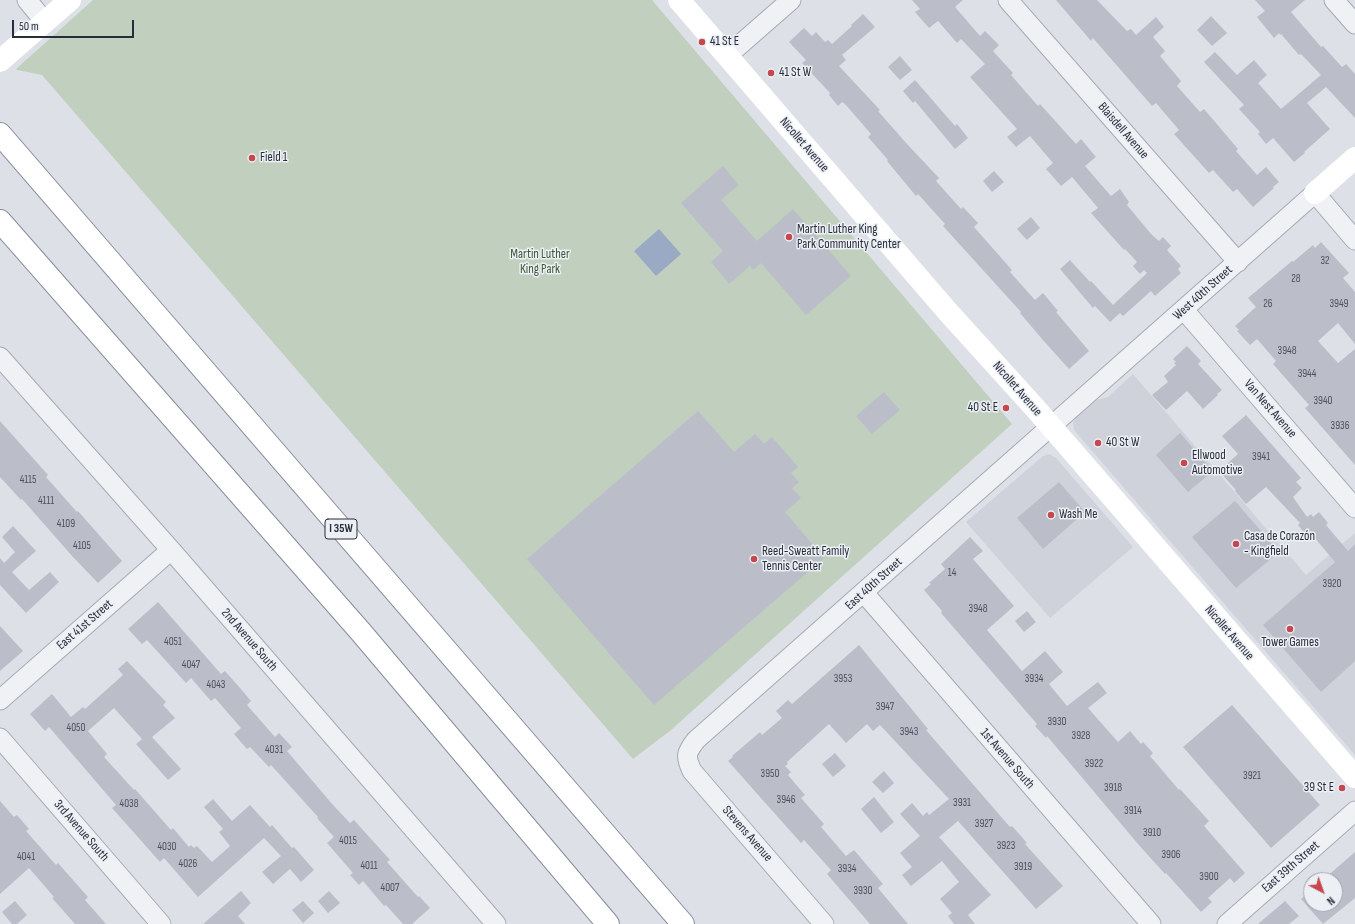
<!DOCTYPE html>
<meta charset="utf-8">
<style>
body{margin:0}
#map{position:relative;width:1355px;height:924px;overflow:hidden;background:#dde0e6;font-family:"Sofia Sans Condensed",sans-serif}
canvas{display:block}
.north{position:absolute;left:1303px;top:872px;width:40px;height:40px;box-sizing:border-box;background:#eceff4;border:1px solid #9ea1aa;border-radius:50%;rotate:139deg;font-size:11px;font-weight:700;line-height:16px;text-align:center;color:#282d3b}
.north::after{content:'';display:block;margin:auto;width:14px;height:18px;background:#c5484e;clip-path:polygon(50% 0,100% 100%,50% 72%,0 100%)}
.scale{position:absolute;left:12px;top:20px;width:122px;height:18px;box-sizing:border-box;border:2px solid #282d3b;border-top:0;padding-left:5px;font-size:12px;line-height:14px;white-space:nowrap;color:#282d3b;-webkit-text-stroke:3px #eceff4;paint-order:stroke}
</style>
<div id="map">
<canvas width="1355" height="924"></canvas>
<div class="north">N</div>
<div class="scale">50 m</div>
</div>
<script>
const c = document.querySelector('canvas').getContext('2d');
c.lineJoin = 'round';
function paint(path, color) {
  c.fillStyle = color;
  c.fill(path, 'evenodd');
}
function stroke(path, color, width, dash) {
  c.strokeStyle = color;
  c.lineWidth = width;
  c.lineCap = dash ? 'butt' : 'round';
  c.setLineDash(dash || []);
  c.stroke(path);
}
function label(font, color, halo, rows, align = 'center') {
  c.font = font + ' "Sofia Sans Condensed",sans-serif';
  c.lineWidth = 3;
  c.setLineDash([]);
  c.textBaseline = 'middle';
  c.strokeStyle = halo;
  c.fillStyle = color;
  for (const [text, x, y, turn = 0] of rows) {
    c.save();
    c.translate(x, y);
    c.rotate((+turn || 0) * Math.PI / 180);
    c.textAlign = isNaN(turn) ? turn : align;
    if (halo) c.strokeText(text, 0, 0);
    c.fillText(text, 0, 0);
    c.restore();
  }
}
const built = new Path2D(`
 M1133,374L1306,575L1355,533V755L1074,430L1073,423L1076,417L1097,400L1108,397Z
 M1049,454L1056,458L1133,547L1050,618L966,522L1043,456Z`);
const green = new Path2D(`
 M93,0H652L1012,424L671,730L633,759L42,75L17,70L16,69Z`);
const water = new Path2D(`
 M659,229L681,254L656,276L634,251Z`);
const building = new Path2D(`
 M912,0H963L955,7L980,36L985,31L999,45L993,51L1013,73L1011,75L1038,106L1040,104L1076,144L1081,139L1096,157L1085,166L1111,196L1120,189L1129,202L1127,205L1151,234L1159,241L1163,237L1171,246L1167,250L1181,266L1178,269L1181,273L1155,296L1151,291L1123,316L1119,312L1120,313L1110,322L1095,306L1093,308L1060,269L1070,260L1090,282L1091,281L1113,305L1147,273L1144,270L1140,274L1133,266L1137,262L1125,249L1124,250L1091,213L1098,208L1072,177L1061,186L1046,169L1053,163L1030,136L1016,147L1007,137L1017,129L970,77L985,64L961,39L957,43L938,21L929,28L915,12L920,9Z
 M1056,0H1097L1127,31L1131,29L1136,35L1156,17L1164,27L1153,37L1165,51L1160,56L1181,81L1177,86L1200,112L1204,109L1238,149L1236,151L1257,175L1266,167L1279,182L1273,187L1274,188L1253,207L1237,189L1233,192L1213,170L1209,173L1174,134L1179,130L1156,103L1152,106L1093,38L1091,41Z
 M1255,0H1305L1291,12L1321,47L1323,46L1342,67L1346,64L1355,74V118L1326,87L1307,103L1330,129L1304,152L1305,153L1294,162L1273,138L1266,144L1258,134L1260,132L1239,109L1244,105L1204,62L1215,52L1237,75L1254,60L1267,75L1258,83L1281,109L1321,75L1301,54L1299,55L1281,34L1280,35L1279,33L1274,38L1257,17L1265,11Z
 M863,14L875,27L842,55L846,60L839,66L880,110L878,111L907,144L939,178L936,181L961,209L963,207L978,223L974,227L1012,270L1010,272L1035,300L1043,293L1058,311L1056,312L1089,351L1069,369L1042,339L1020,313L1021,312L943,226L945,224L918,194L916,196L906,184L887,161L888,160L868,137L871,134L845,104L842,102L838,106L829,95L830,93L802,63L806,60L789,42L804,28L812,36L816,32L825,42L828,40L832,44L852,26L851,25Z
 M1211,16L1227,33L1212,46L1197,30Z
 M900,56L912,70L900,80L888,67Z
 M915,80L955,126L957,124L968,138L955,149L915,101L913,103L903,91Z
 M723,166L739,185L721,200L757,241L793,209L851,276L806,315L761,263L753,270L750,266L729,284L711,262L723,251L681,203Z
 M994,171L1004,182L992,192L983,181Z
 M1031,217L1040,228L1027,240L1017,229Z
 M1321,242L1349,273L1343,278L1355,292V344L1338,323L1318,341L1338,363L1355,349V465L1305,408L1309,405L1273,364L1276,361L1257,339L1250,345L1237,331L1239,330L1235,326L1256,307L1248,298L1292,261L1293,262L1313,245L1315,248Z
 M1187,346L1201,361L1198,364L1222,390L1217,394L1218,395L1203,409L1187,391L1166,410L1152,395L1168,382L1164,376L1176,365L1174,363L1176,362L1173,359Z
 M884,392L900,410L872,434L856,416Z
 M698,411L734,452L755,434L764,444L772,437L798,467L791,473L799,482L792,488L801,498L785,512L824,558L654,705L527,559Z
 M1246,415L1301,478L1296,482L1302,488L1293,497L1307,517L1311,514L1313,517L1319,512L1328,523L1326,525L1348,551L1355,544V661L1321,692L1263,625L1335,562L1314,537L1311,539L1307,536L1298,525L1300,523L1266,487L1246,504L1235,491L1236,490L1219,471L1238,454L1222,436Z
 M0,421L48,475L46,477L77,512L78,511L122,561L98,583L73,557L22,499L21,500L0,477Z
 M1180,433L1213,471L1188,492L1156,455Z
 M1059,482L1085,512L1043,549L1017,518Z
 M1235,501L1279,552L1236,588L1192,537Z
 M13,526L36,551L12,572L29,590L50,572L59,582L26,613L0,585V558L4,563L15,552L2,537Z
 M970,537L983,551L973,559L1014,606L987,630L1022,671L1045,651L1063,672L1049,684L1067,706L1098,682L1107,693L1088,708L1118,742L1130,731L1141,744L1143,742L1153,753L1150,756L1179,790L1180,789L1209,821L1204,826L1245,873L1234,883L1230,878L1208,898L1212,902L1201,912L1166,873L1165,874L1138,844L1047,736L1046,738L1035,726L1037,724L941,613L942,611L924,590L931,584L929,583L945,569L941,564Z
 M158,602L221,674L225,671L240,688L251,701L247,705L275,737L279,733L292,747L287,751L333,805L350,823L354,820L390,860L387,862L418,897L419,896L430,908L412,924H403L386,905L384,906L363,881L359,885L350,875L353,873L327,843L334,837L317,818L318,817L271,765L269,767L250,747L247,749L234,734L241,728L215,698L211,701L191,678L186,683L147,640L142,644L128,629Z
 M1027,611L1036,622L1024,632L1015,621Z
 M0,626L23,651L0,671Z
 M859,645L928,729L926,730L1010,827L1012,826L1027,843L1025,844L1063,886L1036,909L958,821L939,837L991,895L968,915L975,924H954L948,916L952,913L940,899L959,882L942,861L911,886L902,875L912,867L900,853L920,836L900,814L912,803L923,816L927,812L929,815L949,799L880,725L873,731L867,724L846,743L829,724L787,762L788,764L785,766L791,772L788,775L805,795L801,798L824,824L821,827L846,856L854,850L883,884L878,888L908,924H870L827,874L831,870L804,840L801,843L728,761L733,757L732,756L760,732L762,735L782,718L776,711L788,700L792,704Z
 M127,661L166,702L163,705L175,718L152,737L181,769L168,780L136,744L142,739L114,708L88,731L107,754L104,757L134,790L135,789L171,830L173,828L189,847L191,845L194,848L197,846L212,862L230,846L219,832L223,829L204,807L213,799L232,821L250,805L270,827L272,825L292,848L294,847L314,870L301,882L290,869L273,884L262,872L281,856L264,838L198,897L164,858L160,862L112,808L116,805L68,749L49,727L45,731L30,714L52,694L71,717L83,707L85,709L123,675L118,669Z
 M1232,705L1320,805L1271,848L1183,747Z
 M835,753L846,766L833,777L822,764Z
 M884,771L894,783L883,793L872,782Z
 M874,797L894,822L881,833L861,809Z
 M0,801L14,817L17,815L29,829L26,831L56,865L58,863L88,897L85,900L106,924H75L52,898L54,897L29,868L0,894Z
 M1355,852V898L1323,924L1301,899L1311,891V904H1335V880H1323Z
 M241,891L251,903L238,916L245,924H203Z
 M329,891L340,903L328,913L318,901Z
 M15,901L27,915L17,924H12L2,912Z
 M303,901L314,913L303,923L292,910Z
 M1285,901L1299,916L1289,924H1258Z`);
const street = new Path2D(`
 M27,0L45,22
 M1008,0L1238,262
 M1334,0L1355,24
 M727,56L791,0
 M1184,310L1355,508
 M0,357L171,550L496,924
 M864,593L1151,924
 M0,700L171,550
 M0,738L161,924
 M824,924L692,771C685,756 686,753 696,740L1315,193L1355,240
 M1227,924L1355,811`);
const secondary = new Path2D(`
 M679,0L948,312L1035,408L1355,777
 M0,61L70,0
 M1315,193L1355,158`);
const highway = new Path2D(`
 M0,134L683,924
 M0,221L360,631L608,924`);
const markers = [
 [702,42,4,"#c5484e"],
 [771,73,4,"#c5484e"],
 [252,158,4,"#c5484e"],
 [789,237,4,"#c5484e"],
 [1006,408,4,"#c5484e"],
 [1098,443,4,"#c5484e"],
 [1184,463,4,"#c5484e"],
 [1051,515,4,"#c5484e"],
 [1236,544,4,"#c5484e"],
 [754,559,4,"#c5484e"],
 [1290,629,4,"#c5484e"],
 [1342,788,4,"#c5484e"]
];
const numberNames = [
 ["32",1325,261],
 ["28",1296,279],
 ["26",1268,304],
 ["3949",1339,304],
 ["3948",1287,351],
 ["3944",1307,374],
 ["3940",1323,401],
 ["3936",1340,426],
 ["3941",1261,457],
 ["4115",28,480],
 ["4111",46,501],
 ["4109",66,524],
 ["4105",82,546],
 ["14",952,573],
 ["3920",1332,584],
 ["3948",978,609],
 ["4051",173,642],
 ["4047",191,665],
 ["3953",843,679],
 ["3934",1034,679],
 ["4043",216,685],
 ["3947",885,707],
 ["3930",1057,722],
 ["4050",76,728],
 ["3943",909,732],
 ["3928",1081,736],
 ["4031",274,750],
 ["3922",1094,764],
 ["3950",770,774],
 ["3921",1252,776],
 ["3918",1113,788],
 ["3946",786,800],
 ["3931",962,803],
 ["4038",129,804],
 ["3914",1133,811],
 ["3927",984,824],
 ["3910",1152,833],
 ["4015",348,841],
 ["3923",1006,846],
 ["4030",167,847],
 ["3906",1171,855],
 ["4041",26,857],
 ["4026",188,864],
 ["4011",369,866],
 ["3919",1023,867],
 ["3934",847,869],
 ["3900",1209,877],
 ["4007",390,888],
 ["3930",863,891]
];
const shields = [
 [341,529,32]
];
const shieldNames = [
 ["I 35W",341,529]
];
const poiNames = [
 ["41 St E",710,42],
 ["41 St W",779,73],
 ["Field 1",260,158],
 ["Martin Luther King",797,230],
 ["Park Community Center",797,245],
 ["40 St E",998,408,"right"],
 ["40 St W",1106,443],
 ["Ellwood",1192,456],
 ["Automotive",1192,471],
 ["Wash Me",1059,515],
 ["Casa de Corazón",1244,537],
 ["- Kingfield",1244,552],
 ["Reed-Sweatt Family",762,552],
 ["Tennis Center",762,567],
 ["Tower Games",1290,643,"center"],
 ["39 St E",1334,788,"right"]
];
const streetNames = [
 ["Blaisdell Avenue",1123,131,49],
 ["Nicollet Avenue",804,145,49],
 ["West 40th Street",1203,293,-42],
 ["Nicollet Avenue",1017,389,49],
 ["Van Nest Avenue",1270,409,49],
 ["East 40th Street",874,584,-42],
 ["East 41st Street",85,625,-41],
 ["Nicollet Avenue",1229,633,49],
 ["2nd Avenue South",249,640,49],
 ["1st Avenue South",1007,759,49],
 ["3rd Avenue South",81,831,49],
 ["Stevens Avenue",747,834,49],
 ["East 39th Street",1291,867,-41]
];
const parkNames = [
 ["Martin Luther",540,255],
 ["King Park",540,270]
];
paint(built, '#cfd2db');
paint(green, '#c1cfbf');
paint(water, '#9aaac4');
paint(building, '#bbbec8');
stroke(street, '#a7aab3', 21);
stroke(highway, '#858c9b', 24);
stroke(street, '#eff1f5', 19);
stroke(secondary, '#fff', 22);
stroke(highway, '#fff', 22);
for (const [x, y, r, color] of markers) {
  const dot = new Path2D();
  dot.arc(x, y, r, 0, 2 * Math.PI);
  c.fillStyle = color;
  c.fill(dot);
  stroke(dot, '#eceff4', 1.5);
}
label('11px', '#4d515e', null, numberNames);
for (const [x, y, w] of shields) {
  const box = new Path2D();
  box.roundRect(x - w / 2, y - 10, w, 20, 3);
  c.fillStyle = '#eceff4';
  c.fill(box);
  stroke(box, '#282d3b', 1);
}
label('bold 12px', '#282d3b', null, shieldNames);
label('13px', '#282d3b', '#eceff4', poiNames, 'left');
label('13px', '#282d3b', '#eceff4', streetNames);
label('13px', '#395636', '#eceff4', parkNames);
</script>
